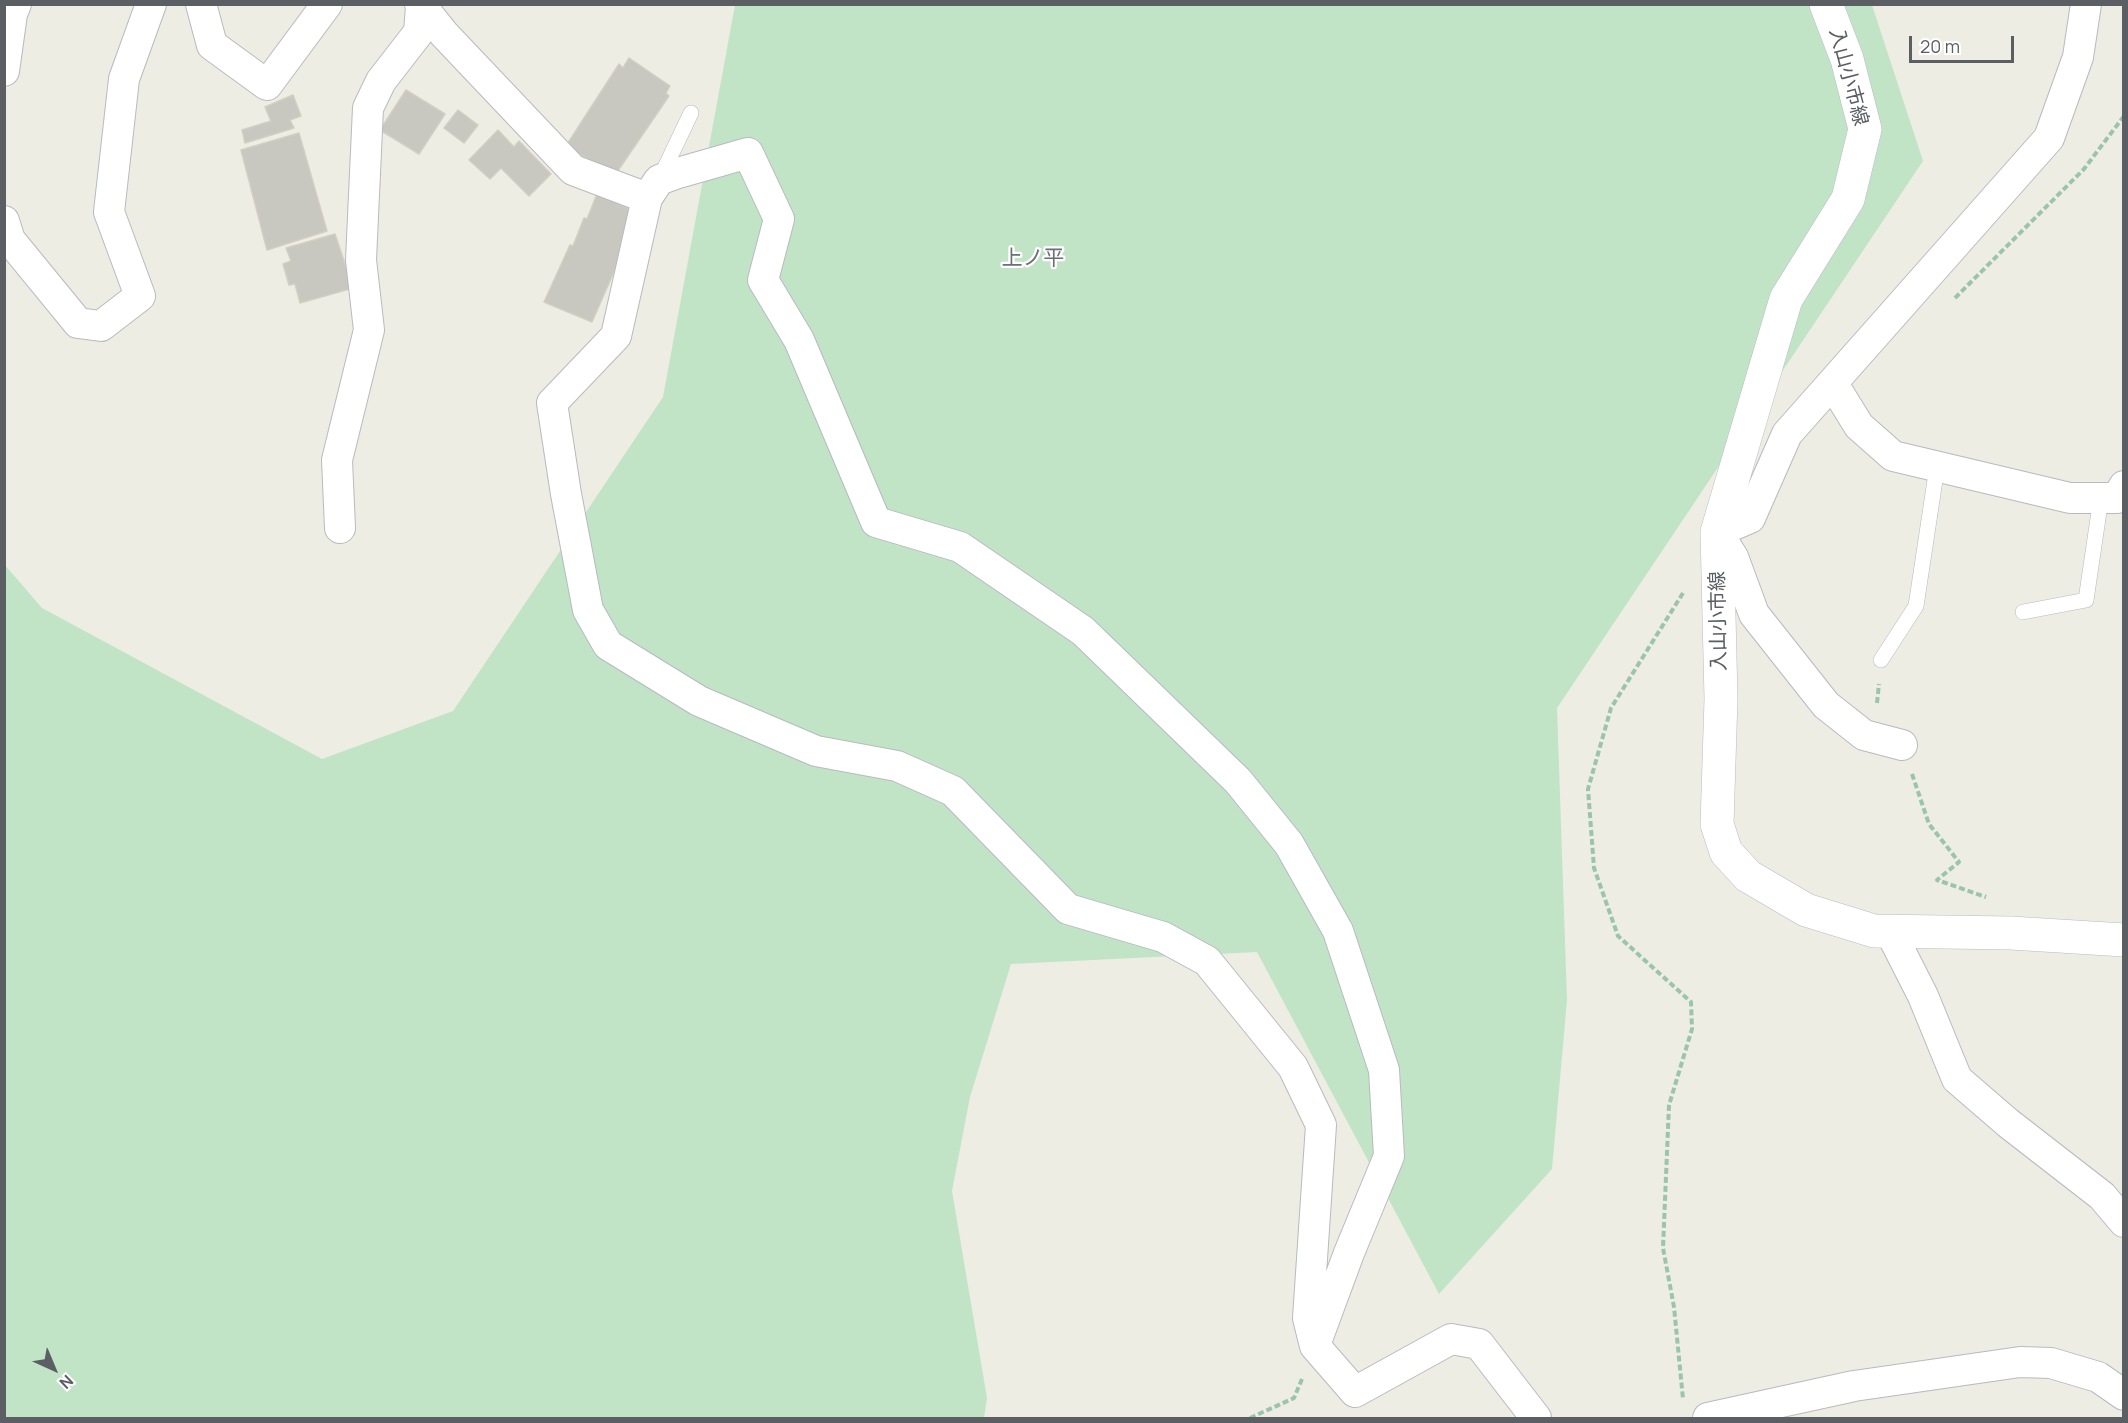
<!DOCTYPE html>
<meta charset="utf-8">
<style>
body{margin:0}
#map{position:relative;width:2128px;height:1423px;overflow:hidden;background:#edede3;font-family:Manrope,sans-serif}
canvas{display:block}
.frame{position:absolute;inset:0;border:6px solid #5b5e63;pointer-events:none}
.north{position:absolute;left:24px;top:1339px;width:60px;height:60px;-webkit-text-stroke:4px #fff;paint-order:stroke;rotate:136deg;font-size:16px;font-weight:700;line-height:24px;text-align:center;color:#5b5e63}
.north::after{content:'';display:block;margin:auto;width:21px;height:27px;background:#5b5e63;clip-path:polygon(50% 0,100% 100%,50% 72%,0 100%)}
.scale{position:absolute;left:1909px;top:36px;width:105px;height:27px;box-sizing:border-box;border:3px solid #5b5e63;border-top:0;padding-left:8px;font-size:18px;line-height:21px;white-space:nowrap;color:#5b5e63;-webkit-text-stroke:4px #fff;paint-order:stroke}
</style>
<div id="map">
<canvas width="2128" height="1423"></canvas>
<div class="frame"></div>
<div class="north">N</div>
<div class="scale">20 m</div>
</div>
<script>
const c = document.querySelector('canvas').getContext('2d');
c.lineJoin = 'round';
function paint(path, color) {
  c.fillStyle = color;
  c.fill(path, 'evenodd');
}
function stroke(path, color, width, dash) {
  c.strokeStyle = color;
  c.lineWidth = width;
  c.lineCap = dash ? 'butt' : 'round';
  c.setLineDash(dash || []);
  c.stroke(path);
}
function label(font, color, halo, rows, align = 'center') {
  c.font = font + ' Manrope,"Noto Sans JP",sans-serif';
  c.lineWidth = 4.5;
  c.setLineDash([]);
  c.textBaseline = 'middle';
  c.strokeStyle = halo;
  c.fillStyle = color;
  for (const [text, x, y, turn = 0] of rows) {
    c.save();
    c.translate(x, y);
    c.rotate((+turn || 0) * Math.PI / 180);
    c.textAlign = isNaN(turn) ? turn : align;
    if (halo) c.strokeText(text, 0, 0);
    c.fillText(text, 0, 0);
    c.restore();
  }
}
const green = new Path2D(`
 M735,5H1872L1923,161L1557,708L1567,1000L1552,1169L1439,1294L1257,952L1011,964L970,1097L952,1191L987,1398L984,1418H5L4,564L42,608L322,759L453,711L663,397Z`);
const building = new Path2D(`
 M629,58L670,86L666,93L669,96L615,175L566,146L619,64L623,68Z
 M406,90L445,114L419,154L380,130Z
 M293,95L301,116L290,120L294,128L245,143L242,130L271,121L265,107Z
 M458,110L478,125L464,143L444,128Z
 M498,130L514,147L519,141L551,174L529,196L501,168L490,179L469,160Z
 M299,133L327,231L267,250L241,150Z
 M597,194L634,211L628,240L592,322L544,302L570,245L573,246L584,218L587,219Z
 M335,234L353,288L300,303L295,284L289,285L283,264L291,261L286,248Z`);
const path = new Path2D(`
 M1955,298L2084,169L2124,116
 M1683,593L1611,708L1588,789L1594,868L1618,936L1691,1002L1692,1029L1669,1105L1663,1248L1674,1307L1683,1399
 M1877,703L1879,684
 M1912,774L1929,824L1959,862L1937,880L1986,897
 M1250,1418L1294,1398L1302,1379`);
const service = new Path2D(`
 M660,178L691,113
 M2023,612L2086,600L2101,498
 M1881,660L1916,606L1937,467`);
const minor = new Path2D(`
 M201,4L212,45L267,85L327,4
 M420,4L444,34L573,170L647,198L616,336L552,403L566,494L588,610L608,645L699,701L816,751L897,766L953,791L1068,909L1163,937L1207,961L1293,1067L1321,1125L1308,1318L1315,1346L1355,1392L1451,1339L1479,1344L1536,1418
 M4,71L12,14L16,4
 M647,198L659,180L678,173L748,153L779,219L763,280L799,340L876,522L960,547L1083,631L1238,781L1289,844L1338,931L1384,1070L1389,1156L1349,1253L1315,1345
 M4,221L10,240L78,323L101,326L140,296L109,212L124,79L151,4
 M1833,384L1859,426L1893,456L2070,498H2117L2124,486
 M340,528L337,460L369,330L361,260L368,108L381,81L419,32L421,7L425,4
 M1902,745L1864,735L1826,705L1754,614L1733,557L1717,532L1750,518L1787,434L2049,138L2078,57L2086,4
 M1890,931L1923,996L1957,1079L2008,1123L2102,1196L2124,1222
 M1708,1418L1854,1386L2020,1362L2051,1363L2098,1377L2124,1395`);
const secondary = new Path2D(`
 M1826,4L1847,59L1865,129L1848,199L1786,299L1717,532L1721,699L1717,824L1726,852L1748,876L1806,910L1874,931L2011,933L2124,940`);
const streetNames = [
 ["入山小市線",1848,77,75],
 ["入山小市線",1719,621,-91]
];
const neighbourhoodNames = [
 ["上ノ平",1033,259]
];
paint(green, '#c1e4c6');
paint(building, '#c8c7c0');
stroke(building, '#d2cfc2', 1.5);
stroke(service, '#b8babf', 16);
stroke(minor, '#b8babf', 32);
stroke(secondary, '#b9bbc1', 34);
stroke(path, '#9bc4ad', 4, [6, 3]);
stroke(service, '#fff', 15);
stroke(minor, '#fff', 30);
stroke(secondary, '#fff', 33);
label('20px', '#5b5e63', '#fff', streetNames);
label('21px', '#6c6f75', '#fff', neighbourhoodNames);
</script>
